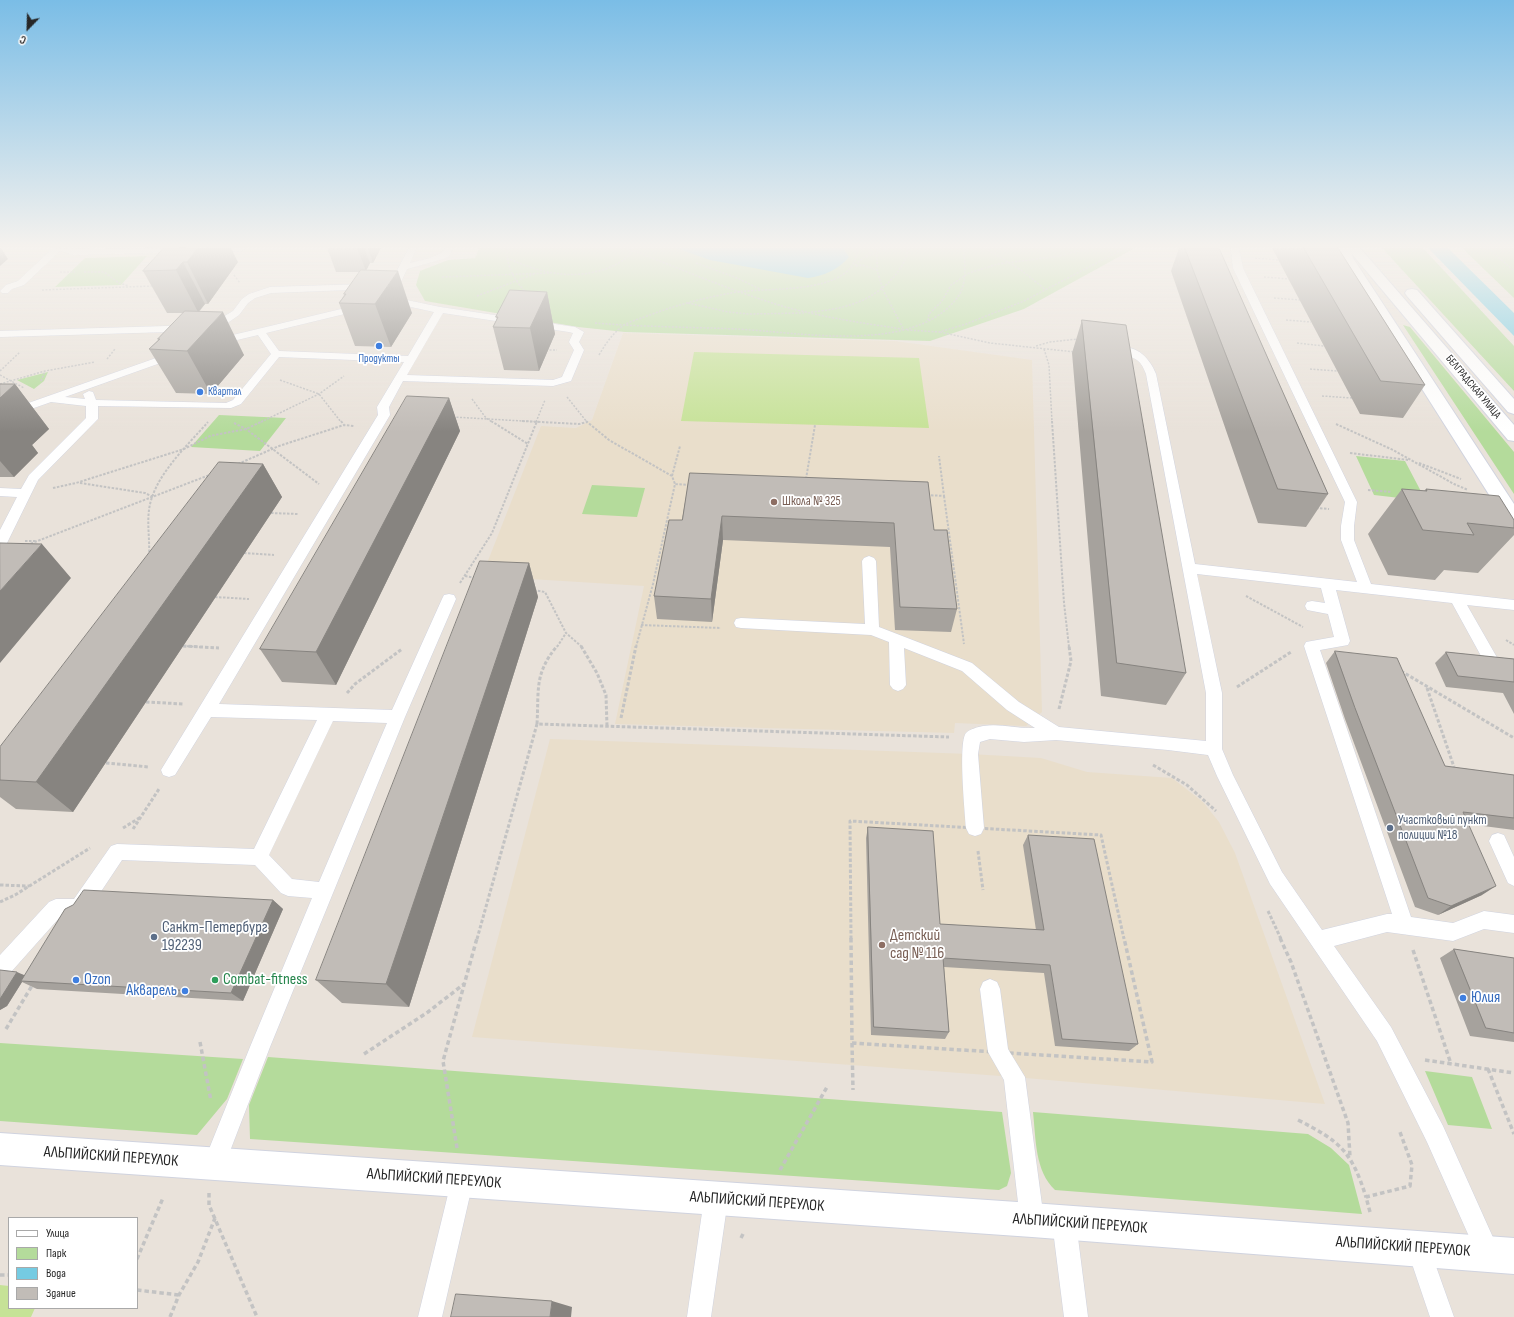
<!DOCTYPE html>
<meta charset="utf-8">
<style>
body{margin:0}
#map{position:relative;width:1514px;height:1317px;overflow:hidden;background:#e9e2da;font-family:"Sofia Sans Condensed",sans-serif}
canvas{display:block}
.legend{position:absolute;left:8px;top:1217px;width:130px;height:92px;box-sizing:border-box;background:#fff;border:1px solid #a9a9a9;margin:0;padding:5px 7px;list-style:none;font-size:12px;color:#272727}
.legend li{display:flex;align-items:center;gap:8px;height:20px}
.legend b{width:20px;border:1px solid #a9a9a9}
.north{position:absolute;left:8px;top:8px;width:40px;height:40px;-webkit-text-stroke:3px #fff;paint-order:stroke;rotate:203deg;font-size:11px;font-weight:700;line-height:16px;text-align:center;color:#272727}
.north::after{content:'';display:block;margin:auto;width:14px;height:18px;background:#272727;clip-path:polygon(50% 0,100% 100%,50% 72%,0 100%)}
</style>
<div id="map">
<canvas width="1514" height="1317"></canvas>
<ul class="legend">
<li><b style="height:5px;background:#fff"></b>Улица</li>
<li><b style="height:11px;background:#b4db9b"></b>Парк</li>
<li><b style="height:11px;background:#75cbe2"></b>Вода</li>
<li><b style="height:11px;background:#c1bcb7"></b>Здание</li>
</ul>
<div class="north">С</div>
</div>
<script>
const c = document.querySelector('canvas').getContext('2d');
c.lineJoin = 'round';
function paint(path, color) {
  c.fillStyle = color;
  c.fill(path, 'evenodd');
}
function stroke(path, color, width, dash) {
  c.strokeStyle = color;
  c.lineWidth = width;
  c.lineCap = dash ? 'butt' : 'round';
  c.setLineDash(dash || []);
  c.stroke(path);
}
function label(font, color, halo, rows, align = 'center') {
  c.font = font + ' "Sofia Sans Condensed",sans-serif';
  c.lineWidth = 3.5;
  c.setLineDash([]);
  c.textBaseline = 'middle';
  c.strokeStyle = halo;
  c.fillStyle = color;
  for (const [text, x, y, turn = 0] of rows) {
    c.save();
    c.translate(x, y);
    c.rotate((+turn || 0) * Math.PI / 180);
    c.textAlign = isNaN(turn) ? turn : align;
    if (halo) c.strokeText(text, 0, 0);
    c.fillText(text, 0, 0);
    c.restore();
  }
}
const education = new Path2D(`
 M623,333L895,341L1032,360L1042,712L1026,726L955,723L954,733L615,724L644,586L482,576L541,426L576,428L592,420Z
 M550,739L970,754L1041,758L1087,772L1172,778L1203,802L1219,822L1235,853L1325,1104L1014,1077L472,1037Z`);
const green = new Path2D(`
 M479,248H1135L1024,309L930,341L625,332L578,327L425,301L416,285L420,271L448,260L475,258Z
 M1382,248H1423L1514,346V391Z
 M1462,248H1514V298Z
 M147,256L121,285L55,287L85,258Z
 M1403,325L1410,327L1514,452V494Z
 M48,372L44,381L34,389L17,380Z
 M219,415L286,418L260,451L191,447Z
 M1356,456L1405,461L1426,501L1374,495Z
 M592,485L645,488L637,517L582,514Z
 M0,1043L243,1059L227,1099L197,1135L0,1121Z
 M268,1057L1002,1112L1011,1173L1007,1186L999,1190L250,1139L249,1105Z
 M1425,1071L1472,1077L1492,1129L1448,1125Z
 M1033,1112L1308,1134L1331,1148L1349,1165L1362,1214L1055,1190C1035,1171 1036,1140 1033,1112Z`);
const pitch = new Path2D(`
 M694,352L919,358L929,428L681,421Z
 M0,1285L9,1286V1308H35L31,1317H0Z`);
const water = new Path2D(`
 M676,248H843L849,257C839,269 824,276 808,278L710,260Z
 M1428,248H1448L1514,313V336Z`);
const pathFar3 = new Path2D(`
 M507,248C506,267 514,279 526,293
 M627,248C678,268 729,290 782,306C821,317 862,323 902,329
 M877,248V270L883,290L904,330
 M985,248L1021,270L1046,290
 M1488,248L1514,271
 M866,257L887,248
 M507,258C541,273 572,281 608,268C618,264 629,258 634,248
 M1255,258L1279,260
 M696,263L737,278L760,289
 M855,265L875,248
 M856,266L862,265L877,270
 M60,272H75
 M84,272H104L119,283L129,286
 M234,275L240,283
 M442,277L550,273
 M1264,277L1289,279
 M42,290L153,286
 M477,296L534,274
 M1274,298L1300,300
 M688,303L728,312L749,314L804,313
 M811,312C845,309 875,301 897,273C902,266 907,258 908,248
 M928,320L929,314L942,301L951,285L969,273L998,264L1059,256L1089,248
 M1286,320L1311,322
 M595,323C642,327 690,327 737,329C799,332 913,355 957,298C968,284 964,264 964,248
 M907,330L939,332L966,324L1024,301L1125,248
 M940,332L990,343L1075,352
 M1297,343L1324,346
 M1036,346L1050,342L1078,339
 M1044,349L1049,365L1052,422
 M546,350H557
 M599,355C606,343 613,333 624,325C631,321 639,319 647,316C676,305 707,297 737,292C768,287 858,296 857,248
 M107,359L115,349
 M1310,369L1337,371
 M0,371L20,352
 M0,375L24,388
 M280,380L319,394L341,422
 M41,381L45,371
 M0,384L45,371L95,362
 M1322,396L1352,398
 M567,397L587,422
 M472,399L486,418L492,422
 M453,417L540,422
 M261,422L319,394L344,376
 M536,422L545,400`);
const pathFar2 = new Path2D(`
 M341,421L344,425
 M491,421L528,444
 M522,421L579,424L587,422
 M586,421L609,440L672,476L675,484
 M1052,421L1064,603L1069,647
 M234,423L246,429L319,484
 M1336,424L1393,450L1454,484L1468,490
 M1350,453L1409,460
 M1419,463L1461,479
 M238,464L279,446L344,425L354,426
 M672,476L680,446
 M806,479L815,425
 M80,483L145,493L153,497
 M53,488L76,483L184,449L210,436L246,429L263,421
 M1368,490L1392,492
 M927,495L944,496L939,456
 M944,496L964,644
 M1316,508L1329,509
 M271,513L298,514
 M25,541H36
 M27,545L212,474
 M244,553L274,555
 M149,556C150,541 147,525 149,510C153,477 187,446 208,422
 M465,576L476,578
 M460,583L492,533L537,421
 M534,590L545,592L566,633L582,647
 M1246,596L1303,627
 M215,597L249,599
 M641,625L721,628
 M1506,640L1514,645
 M183,646L201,647
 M557,647L566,633
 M636,647L653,584L675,484L690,485`);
const pathFar1 = new Path2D(`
 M183,646L219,648
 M581,646L597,673L606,695L607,726
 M1401,671L1514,738
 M1237,687L1291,652
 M1427,688L1454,767
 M347,693L355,684L402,649
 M146,702L184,704
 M1059,709L1071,661L1069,646
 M621,718L636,646
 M537,724C539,690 534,674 557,646
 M106,763L149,767
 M1153,765L1187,785L1216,811
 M123,828L141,817
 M133,829L159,789
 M978,851L983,890
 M0,885L29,886
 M0,902L15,895L90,848
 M1268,911L1281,939
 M477,939L537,724L949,737
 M851,939L850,821L1101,835L1124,939`);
const path = new Path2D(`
 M851,938L852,1043L1152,1062L1124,938
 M1280,938L1291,962L1348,1123L1350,1157
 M1413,950L1451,1064
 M6,1029L33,984
 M200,1042L211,1101
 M852,1043L853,1090
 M364,1054L428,1012L464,984
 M1425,1060L1514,1073
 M1488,1069L1514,1134
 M1298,1120C1340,1141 1352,1152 1366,1197
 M457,1148L443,1061L477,938
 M780,1170L827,1087
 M209,1193V1205L257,1317
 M1370,1212L1366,1197L1410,1186L1412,1165L1400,1132
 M741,1238L744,1232
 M137,1259L163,1198
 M0,1275H9
 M137,1290L179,1295
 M170,1317L179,1295L198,1262L215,1218`);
const lane = new Path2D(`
 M53,248L74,249L186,248L187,249L183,252L74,255L60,251L24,285L12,289L8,293H2L0,291L6,285L18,281Z
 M208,248H246L242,251L211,252L208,251Z
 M409,248H417L410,263C421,260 439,258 445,248H453L449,256L443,259L407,269L399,286L397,298L440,307L575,327L584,332L579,342L584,350L571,381L553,386L403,381L389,407L390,415L219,704L392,710L442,599L444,595L449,594L454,595L456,599L405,717L270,1047L222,1172L214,1175L206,1172L203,1164L250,1047L312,898L288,896L281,893L255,865L122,860L86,914L79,917H60L11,972L4,975L0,973V955L49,902L56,899H74L111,846L117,844L254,849L317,720L211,717L175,775L169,777L163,775L161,770L378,415L377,407L404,362L279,357L241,404L231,408L98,406V419L96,421L38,480L7,543L5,546L0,547V530L17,497L0,496V488L21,489L29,475L86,418V406L51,402L0,420V413L176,351L181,354L180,356L65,397L85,399L83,394L89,391L93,392L96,400L226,403L233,400L271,354L258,335L216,345L211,342L212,340L362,304L367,307L365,309L266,333L279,351L408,356L434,312L389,302L387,300L389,286ZM443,313L569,332L573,333L569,342L574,350L562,377L553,380L407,375ZM333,721L387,723L319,882L292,879L269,855Z
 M1231,248H1239L1243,268L1357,502L1354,526V540L1371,584L1514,600V610L1467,605L1499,661L1496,665L1491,667L1486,665L1452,603L1336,590L1350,641L1348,645L1320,650L1411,917L1453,923L1484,911L1514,915V933L1484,929L1453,941L1387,932L1334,946L1391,1027L1443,1126L1500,1253L1496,1261L1488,1265L1480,1261L1427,1142L1377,1041L1270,884L1217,776L1208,755L1168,750L1056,740L1024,742L990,739L980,742L978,754L984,828L981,834L975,836L969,834L966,828C965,812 958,743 966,733C970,729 978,727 983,726C1000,723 1018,729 1035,728L1007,710L962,671L904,648L906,685L903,689L898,691L893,689L890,685L889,642L871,635L741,628L736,627L734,623L736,619L741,618L865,624L862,561L864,558L869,556L874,558L876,561L879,627L972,663L1019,702L1059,727L1206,741V693L1146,374C1138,352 1129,361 1119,350L1120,348C1137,344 1151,360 1156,374L1195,564L1357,582L1341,540V526L1345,502L1233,268ZM1197,574L1321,588L1325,603L1312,601L1307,602L1305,606L1307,610L1328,614L1334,637L1306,642L1304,646L1392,914H1387L1322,930L1282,872L1233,775L1222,749V693Z
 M369,284L374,287L372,289L271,293L255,298L248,303L239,315L226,324L201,331L0,337V331L201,325L218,320L233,311L242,299L249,294L270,287Z
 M1498,833L1504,835L1514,857V886L1508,883L1489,841L1492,835Z
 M990,979L997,982L1000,989L1008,1049L1025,1077L1044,1220L1040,1228L1032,1232L1024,1228L1020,1220L1004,1080L988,1052L980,989L983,982Z
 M462,1171L470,1174L473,1182L442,1317H418L451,1182L454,1174Z
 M716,1187L724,1191L728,1199L711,1317H687L704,1199L708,1191Z
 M1064,1210L1072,1214L1076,1222L1088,1317H1064L1052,1222L1056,1214Z
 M1419,1237L1427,1241L1454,1317H1430L1407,1249L1411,1241Z`);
const street = new Path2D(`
 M1338,248H1350L1353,258L1514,504V525L1507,523L1339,258Z
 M0,1133L1032,1203L1514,1238V1274L1032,1237L0,1165Z`);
const secondary = new Path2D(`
 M1347,248H1360L1514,425V441L1508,440Z
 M1412,289L1417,290L1514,399V414L1508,412L1407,296L1405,293L1407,290Z`);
const wall = new Path2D(`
 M164,248L238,262L208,304H205L199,312L244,355L211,394L176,393L149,349L158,340V339L184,313H167L143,271Z
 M327,248H381L373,263H370L366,270L412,313L391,347L355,346L339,303L344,295V294L360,272H336Z
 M1179,248H1219L1328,494L1306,527L1258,523L1171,271Z
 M1272,248H1338L1425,385L1403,418L1360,414Z
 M547,292L555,334L539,371L504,370L493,327L497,319L496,317Z
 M1082,320L1186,673L1166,705L1101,696L1072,353Z
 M0,384H15L49,429L32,445L38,453L14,477H0Z
 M449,398L460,431L336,685L282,682L260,649Z
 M263,464L282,497L73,812L16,809L0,797V747Z
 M690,473L934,530L957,609L951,632L895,630L890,547L723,540L712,622L657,619L654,596L682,520Z
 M1402,489L1424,491L1426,489L1514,520V535L1478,573L1444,570L1435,580L1388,575L1368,534Z
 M529,563L538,597L409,1007L342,1003L316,980Z
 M1335,651L1445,766L1514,775V830L1468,824L1482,895L1438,915L1415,907L1345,719L1326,663Z
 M1446,652L1514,659V714L1503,693L1446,687L1435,663Z
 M868,827L940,924L1036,930L1023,845L1028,835L1138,1044L1129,1051L1055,1046L1044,973L944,967L949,1032L945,1039L871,1035L866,838Z
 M273,900L283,909L243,1001L37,989L22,982L7,1006L0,1010V970L24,975Z
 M1454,949L1514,958V1042L1470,1036L1440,958Z`);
const shadedWall = new Path2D(`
 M0,248H1L8,259L0,266Z
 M198,248H231L238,262L208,304L187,262Z
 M357,248H364L370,263L366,271Z
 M368,248H381L373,263Z
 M183,262L205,304L198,312L176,270Z
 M398,271L412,313L391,347L375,304Z
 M547,292L555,334L539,371L530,328Z
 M223,312L244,355L211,394L187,351Z
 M15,384L49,429L32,445L38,453L14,477L0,461V398Z
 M449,398L460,431L336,685L316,652Z
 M263,464L282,497L73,812L36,782Z
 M722,516L723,540L712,622L711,599Z
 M42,544L71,578L0,663V591Z
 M529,563L538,597L409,1007L386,984Z
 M1496,886L1482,895L1438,915L1451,906Z
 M273,900L283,909L243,1001L231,993Z
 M17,972L26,976L21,981L22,982L7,1006L0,1010V999Z
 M552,1301L572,1307L571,1317H550Z`);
const building = new Path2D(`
 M164,248H198L187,262H183L176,270L143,271Z
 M1185,248H1219L1328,494L1278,489Z
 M1304,248H1338L1425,385L1381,381Z
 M361,270L398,271L375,304L339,303L346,294H344Z
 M510,290L547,292L530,328L493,327L498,317H496Z
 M185,311L223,312L187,351L149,349L160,339H158Z
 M1082,320L1126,325L1186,673L1117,663Z
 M0,384H15L0,398Z
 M407,396L449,398L316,652L260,649Z
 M219,462L263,464L36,782L0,780V747Z
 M690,473L928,482L934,530H947L957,609L900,607L894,523L722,516L711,599L654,596L669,520H682Z
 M1402,489L1427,491L1426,489L1499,496L1514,520V528L1467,523L1474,535L1423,530Z
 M0,543L42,544L0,591Z
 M480,561L529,563L386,984L316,980Z
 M1335,651L1397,658L1445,766L1514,775V818L1463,812L1496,886L1451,906L1428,898L1355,708Z
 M1446,652L1514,659V682L1458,676Z
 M868,827L933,831L940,924L1044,930L1028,835L1094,839L1138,1044L1062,1039L1050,965L943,958L949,1032L874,1027Z
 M84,890L273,900L231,993L21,981L65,909L73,905Z
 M1454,949L1514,958V1033L1486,1028Z
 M0,970L17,972L0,999Z
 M456,1294L552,1301L550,1317H451Z`);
const markers = [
 [379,346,4,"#3f7fe0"],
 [200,392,4,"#3f7fe0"],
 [774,502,4,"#8d6e63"],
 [1390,828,4,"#5c6f8a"],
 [154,937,4,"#5c6f8a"],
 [882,945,4,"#8d6e63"],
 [76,980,4,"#3f7fe0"],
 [215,980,4,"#2e9e5b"],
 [185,991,4,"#3f7fe0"],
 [1463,998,4,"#3f7fe0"]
];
const farShopnames = [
 ["Продукты",379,359],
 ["Квартал",208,392,"left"]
];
const farStreetnames = [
 ["БЕЛГРАДСКАЯ УЛИЦА",1473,387,50]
];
const educationNames = [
 ["Школа № 325",782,502]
];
const serviceNames = [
 ["Участковый пункт",1398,821],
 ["полиции №18",1398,836]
];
const nearServicenames = [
 ["Санкт-Петербург",162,928],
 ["192239",162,946]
];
const nearEducationnames = [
 ["Детский",890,936],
 ["сад № 116",890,954]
];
const nearShopnames = [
 ["Ozon",84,980],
 ["Акварель",177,991,"right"],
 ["Юлия",1471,998]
];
const nearLeisurenames = [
 ["Combat-fitness",223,980]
];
const nearStreetnames = [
 ["АЛЬПИЙСКИЙ ПЕРЕУЛОК",111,1157,4],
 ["АЛЬПИЙСКИЙ ПЕРЕУЛОК",434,1179,4],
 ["АЛЬПИЙСКИЙ ПЕРЕУЛОК",757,1202,4],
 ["АЛЬПИЙСКИЙ ПЕРЕУЛОК",1080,1224,4],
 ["АЛЬПИЙСКИЙ ПЕРЕУЛОК",1403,1247,4]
];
paint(education, '#e9decb');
paint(green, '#b4db9b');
paint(pitch, '#c6e297');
paint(water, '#75cbe2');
stroke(lane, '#d0d3df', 1);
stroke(street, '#d0d3df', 2);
stroke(secondary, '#d0d3df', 2);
stroke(pathFar3, '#c3c3c3', 1.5, [2, 1.5]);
stroke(pathFar2, '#c3c3c3', 2, [2.5, 1.5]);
stroke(pathFar1, '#c3c3c3', 3, [3.5, 2]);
stroke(path, '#c3c3c3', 3.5, [4.5, 3]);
paint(lane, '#fff');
paint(street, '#fff');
paint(secondary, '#fff');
paint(wall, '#a6a29d');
paint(shadedWall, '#878480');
paint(building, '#c1bcb7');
stroke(building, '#878480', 1);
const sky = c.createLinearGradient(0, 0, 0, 432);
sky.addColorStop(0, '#7abde6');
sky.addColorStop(0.57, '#f5f2ee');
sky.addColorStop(1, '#f5f2ee00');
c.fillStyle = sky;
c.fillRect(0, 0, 1514, 432);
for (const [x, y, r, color] of markers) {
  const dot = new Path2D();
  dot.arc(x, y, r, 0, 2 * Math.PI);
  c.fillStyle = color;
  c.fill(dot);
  stroke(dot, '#fff', 1.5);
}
label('11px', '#366cbe', '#fff', farShopnames);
label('11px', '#272727', '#fff', farStreetnames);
label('13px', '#785e54', '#fff', educationNames, 'left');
label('13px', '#4e5e75', '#fff', serviceNames, 'left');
label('16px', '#4e5e75', '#fff', nearServicenames, 'left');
label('16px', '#785e54', '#fff', nearEducationnames, 'left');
label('16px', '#366cbe', '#fff', nearShopnames, 'left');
label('16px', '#27864d', '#fff', nearLeisurenames, 'left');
label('16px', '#272727', '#fff', nearStreetnames);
</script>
